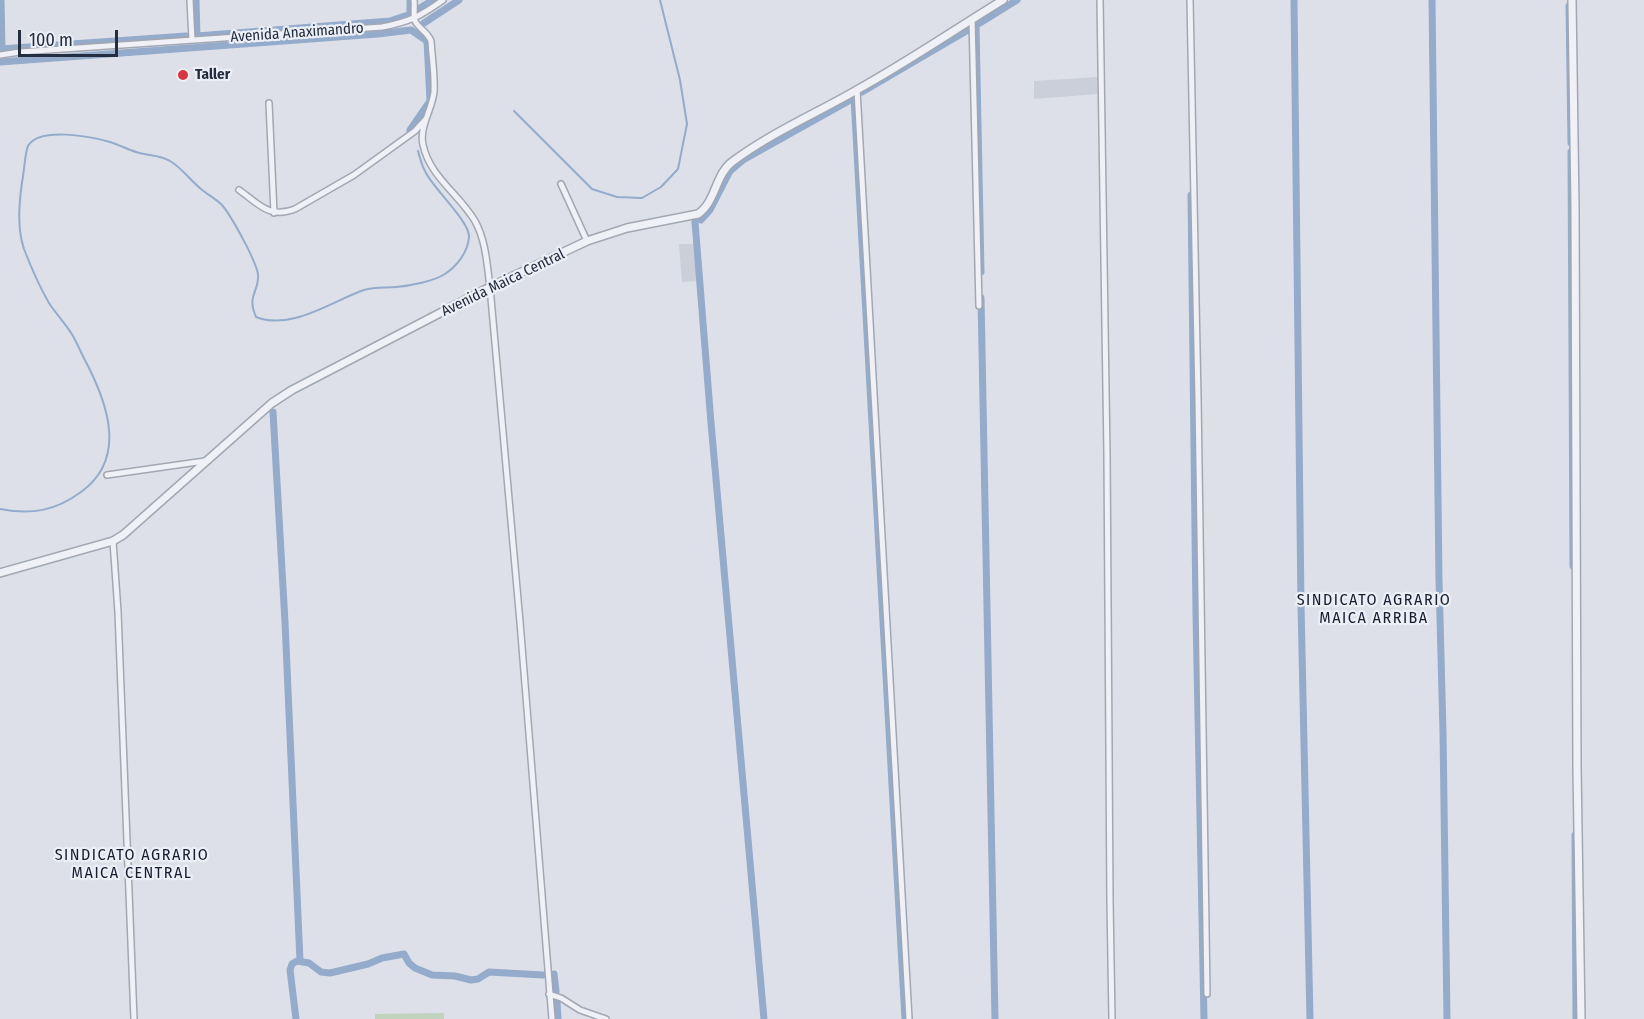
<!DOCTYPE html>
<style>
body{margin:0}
#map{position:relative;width:1644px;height:1019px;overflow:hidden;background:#dde0e8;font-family:"Fira Sans Condensed",sans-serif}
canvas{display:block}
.scale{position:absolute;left:18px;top:30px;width:100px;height:27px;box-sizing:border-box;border:3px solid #252d40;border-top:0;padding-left:8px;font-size:18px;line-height:21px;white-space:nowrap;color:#252d40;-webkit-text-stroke:4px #eceff6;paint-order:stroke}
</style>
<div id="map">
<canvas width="1644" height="1019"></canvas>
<div class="scale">100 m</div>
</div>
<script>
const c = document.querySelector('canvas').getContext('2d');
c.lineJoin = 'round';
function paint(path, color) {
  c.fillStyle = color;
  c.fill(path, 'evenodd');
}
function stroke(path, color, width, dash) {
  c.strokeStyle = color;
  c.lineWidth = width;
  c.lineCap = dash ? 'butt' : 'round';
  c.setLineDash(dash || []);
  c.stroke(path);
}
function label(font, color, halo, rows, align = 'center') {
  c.font = font + ' "Fira Sans Condensed",sans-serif';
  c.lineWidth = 4.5;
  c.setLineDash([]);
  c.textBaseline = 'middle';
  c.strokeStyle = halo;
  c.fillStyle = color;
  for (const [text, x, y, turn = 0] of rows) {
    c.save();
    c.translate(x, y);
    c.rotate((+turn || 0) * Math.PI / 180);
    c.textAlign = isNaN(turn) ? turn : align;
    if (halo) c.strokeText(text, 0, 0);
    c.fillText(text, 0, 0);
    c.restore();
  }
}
const built = new Path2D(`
 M1097,77L1098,94L1034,99V81Z
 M679,244H694L699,281L682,282Z`);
const green = new Path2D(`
 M444,1013V1019H375V1014Z`);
const stream = new Path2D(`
 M514,111L592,189L617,197L642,198L661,187L678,169L687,124L680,80L660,0
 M0,509C32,515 55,511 81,492C127,459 108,405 87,364C82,355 78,345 73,336C66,324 56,314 49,303C39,286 31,267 24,249C17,228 19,204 22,182C24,174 25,152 28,146C39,126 93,137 110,142C119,145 127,149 136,152C147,156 159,154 170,161C182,168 190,180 201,189C207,194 216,199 222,205C232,217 255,259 258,274C260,292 246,294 256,317C291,331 332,301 364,290C375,287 386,288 396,287C410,286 434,281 445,274C457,266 468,252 469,237C470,222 434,189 426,173C422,167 420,158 418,151`);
const canal = new Path2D(`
 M1,0L2,49
 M196,0L197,36L390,21L411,14
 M410,0V14
 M1294,0L1301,605L1310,1019
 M1432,0L1439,580L1443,732L1447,1019
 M1569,6L1571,143
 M420,8L433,0
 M424,23L459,0
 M976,25L981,272
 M975,26L1017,0
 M0,49L186,36
 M0,62L378,34L411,30L427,41L430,101L410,130
 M862,92L968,30
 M1571,152L1573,566
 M1191,195L1196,614L1204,1019
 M701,220L710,210L730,171L743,160L854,98L905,1019
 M695,222L711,423L764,1019
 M981,298L995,1019
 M273,412L285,622L300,961
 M1575,835L1576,1019
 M554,974L556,991
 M557,1002L558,1019
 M296,1019L290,970L292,964L297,961L309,963L321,972L330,973L368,964L382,958L404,954L409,963L415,968L432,975L455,976L471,980L478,979L489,972L543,975`);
const minor = new Path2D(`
 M190,0L192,40
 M414,0C415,6 413,15 415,21C419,29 428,32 431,41C432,58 435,75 434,92C432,110 419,127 423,145C430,177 459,194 475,221C486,241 487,265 490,287L520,622L552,1019
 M1100,0L1107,454L1110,901L1112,1019
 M1190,0L1198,398L1207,994
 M972,19L979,306
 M0,55L20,52L382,27C409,22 421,16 443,0
 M857,90L909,1019
 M269,103L274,213
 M561,184L587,241
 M239,190C259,204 269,219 295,209L354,175L415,131L426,119
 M107,475L205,461
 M113,541L118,612L134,1019
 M549,994L561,998L580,1010L606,1019`);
const tertiary = new Path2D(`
 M1572,0L1575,206L1577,768L1581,1019
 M0,573L113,541L123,535L272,403L292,390L490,287L587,241L627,228L698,214C716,202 715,175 732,162C769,134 815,114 855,91C906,63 954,30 1003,0`);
const markers = [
 [183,75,6,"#d93643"]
];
const streetNames = [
 ["Avenida Anaximandro",297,33,-4],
 ["Avenida Maica Central",503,283,-26]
];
const poiNames = [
 ["Taller",195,75]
];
const neighbourhoodNames = [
 ["SINDICATO AGRARIO",1374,601],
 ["MAICA ARRIBA",1374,619],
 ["SINDICATO AGRARIO",132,856],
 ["MAICA CENTRAL",132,874]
];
paint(built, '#cacfda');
paint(green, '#c1d3bd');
stroke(stream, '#94abcb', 2);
stroke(canal, '#94abcb', 7);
stroke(minor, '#a2a7b2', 8);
stroke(tertiary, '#a2a7b2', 10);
stroke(minor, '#f0f1f6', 5);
stroke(tertiary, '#f0f1f6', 7);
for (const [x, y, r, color] of markers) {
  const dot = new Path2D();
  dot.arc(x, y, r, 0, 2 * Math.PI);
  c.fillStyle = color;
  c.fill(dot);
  stroke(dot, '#eceff6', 2);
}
label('15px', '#252d40', '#eceff6', streetNames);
label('bold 15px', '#252d40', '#eceff6', poiNames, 'left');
c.letterSpacing = '1.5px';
label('16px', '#171e30', '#eceff6', neighbourhoodNames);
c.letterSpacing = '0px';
</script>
